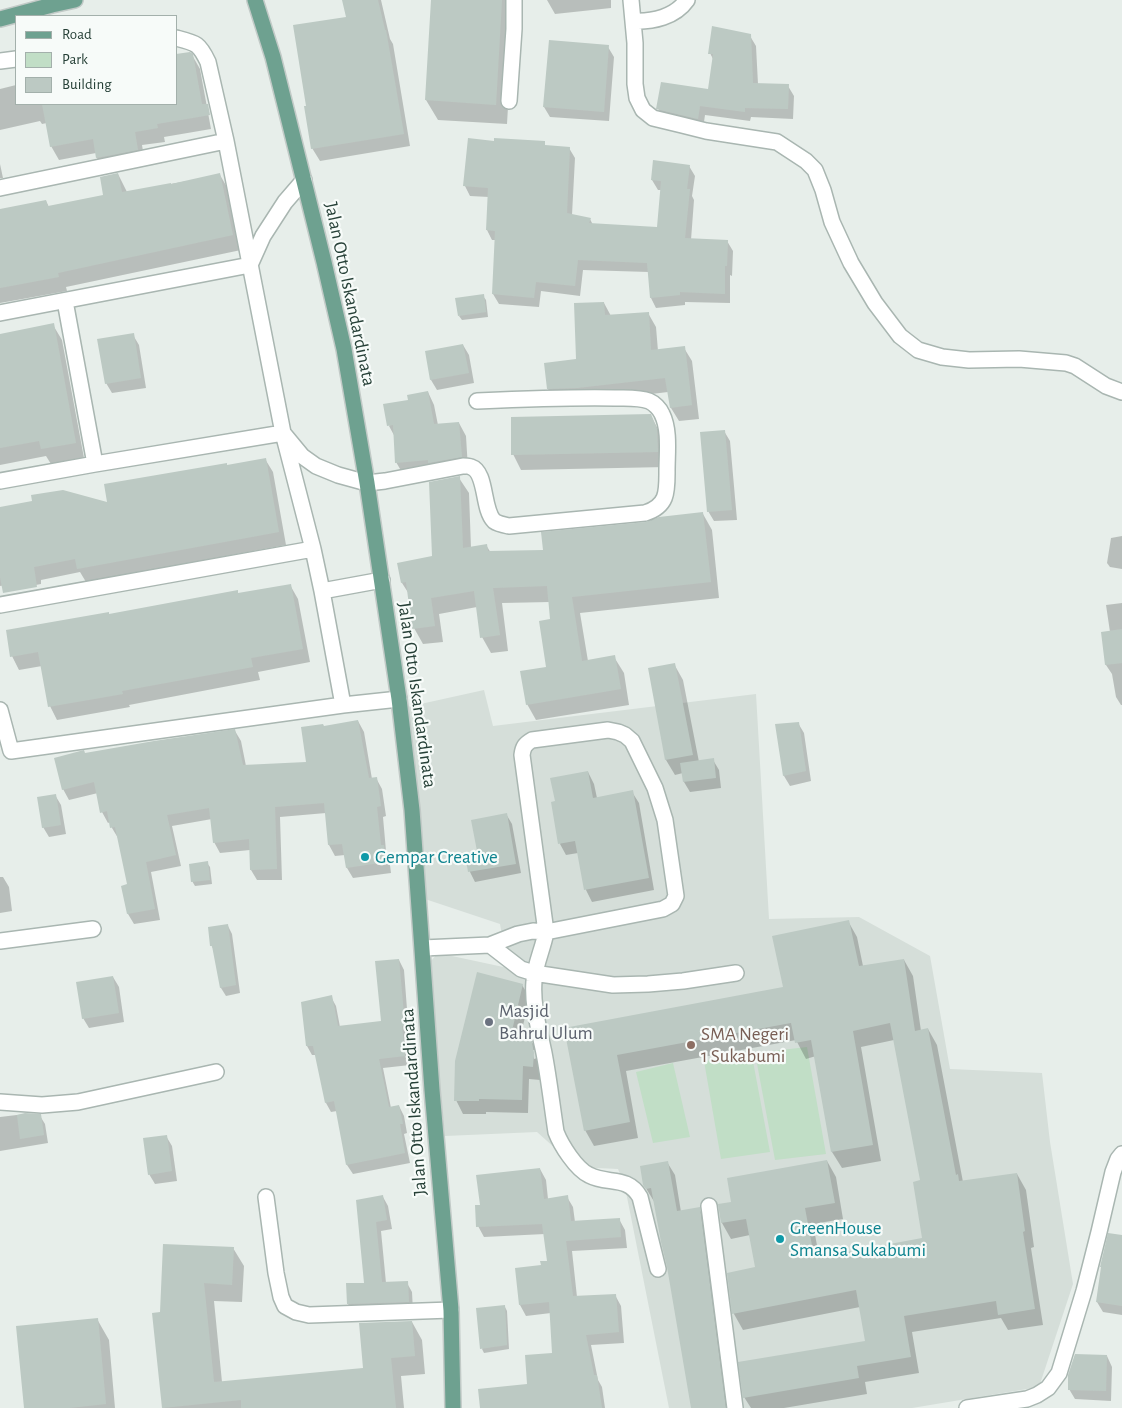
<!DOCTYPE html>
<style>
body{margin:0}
#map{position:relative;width:1122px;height:1408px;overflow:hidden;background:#e7eeea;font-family:"Alegreya Sans",sans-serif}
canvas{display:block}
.legend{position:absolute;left:15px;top:15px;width:162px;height:90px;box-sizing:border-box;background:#f7fbf9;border:1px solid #a3b0ab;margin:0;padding:6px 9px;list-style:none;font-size:15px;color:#264037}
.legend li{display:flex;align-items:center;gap:10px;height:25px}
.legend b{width:25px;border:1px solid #a3b0ab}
</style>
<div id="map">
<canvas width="1122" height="1408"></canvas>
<ul class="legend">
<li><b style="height:6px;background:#6ea190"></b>Road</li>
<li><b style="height:14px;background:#c1dec6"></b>Park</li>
<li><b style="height:14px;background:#bcc9c3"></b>Building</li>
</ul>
</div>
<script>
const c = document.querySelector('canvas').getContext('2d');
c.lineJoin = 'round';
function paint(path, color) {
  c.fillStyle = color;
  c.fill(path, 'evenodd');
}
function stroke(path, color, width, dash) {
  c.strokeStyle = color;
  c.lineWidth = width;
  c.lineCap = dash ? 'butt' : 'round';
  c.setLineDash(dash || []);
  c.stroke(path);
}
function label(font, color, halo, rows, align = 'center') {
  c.font = font + ' "Alegreya Sans",sans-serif';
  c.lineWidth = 4.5;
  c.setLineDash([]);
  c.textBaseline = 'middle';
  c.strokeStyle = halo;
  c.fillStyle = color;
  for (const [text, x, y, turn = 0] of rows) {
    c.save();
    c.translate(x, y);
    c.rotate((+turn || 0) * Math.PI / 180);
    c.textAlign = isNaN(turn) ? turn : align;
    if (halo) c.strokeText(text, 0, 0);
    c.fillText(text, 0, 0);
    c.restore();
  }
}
const built = new Path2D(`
 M484,690L493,726L756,694L769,919L859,917L930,956L950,1069L1042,1073L1050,1142L1073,1284L1039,1387L912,1408H669L625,1187L618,1169L576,1167L537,1132L445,1136L433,1020L431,961L438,953L508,968L500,924L425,899L407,707Z`);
const green = new Path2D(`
 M807,1047L826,1154L775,1160L755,1053Z
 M752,1056L770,1152L721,1159L704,1061Z
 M673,1063L690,1137L653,1143L636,1072Z`);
const shadow = new Path2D(`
 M343,0H381L390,39L393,44L410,146L320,161L312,148L308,107L347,18Z
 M432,0H511L514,5L507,124L438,120L426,100Z
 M547,0H611V8L555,14Z
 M750,36L756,46L758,84L788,86L794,96L793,119L751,117L750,121L705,115L703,129L663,118L658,108L709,91L713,59L710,53Z
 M550,41L608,47L614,57L609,121L550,117L544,107Z
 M192,55L200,69L211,129L164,137L165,142L142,145L145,163L105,171L97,158L96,153L59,160L51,146L47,123L42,124L40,121L0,130V89L16,85V104H176Z
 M495,142L544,143L546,147L569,148L575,158L572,215L590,219L593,225L658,229L661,190H658L652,180L689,166L695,176L692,196L694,200L691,240L727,241L733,251L732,276L730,275V303L685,302V305L656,308L651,298L649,272L583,270L580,296L541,291L539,307L499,304L493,294L496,240H492L487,230L489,197L470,196L465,186Z
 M0,164L3,178H0Z
 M118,174L127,192L220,175L228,189L241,250L66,287L67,291L0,303V211L46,201L49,207L105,196Z
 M483,296L486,300L488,317L462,320L459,316Z
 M604,303L611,316L648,313L656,327L658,351L684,348L692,361L699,419L679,421L671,408L668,392L585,402H556L548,389L577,360Z
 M53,325L62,340L84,458L51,464L46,456L0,465V335Z
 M133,335L139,345L146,388L112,393L106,383Z
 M463,345L469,355L474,383L437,390L431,380L426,352Z
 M428,392L434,405L438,425L459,423L466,436L468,469L403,474L396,462L395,437L389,426L409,401Z
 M651,416L659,431L666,467L521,470L513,454Z
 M724,431L730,441L737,520L714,521L708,511Z
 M265,459L273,472L286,545L86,582L80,572L41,580V584L9,590L6,585L0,586V508L108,504L227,466Z
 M459,478L469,493L471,548L486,545L491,553L544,551L646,524L703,514L712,530L719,598L580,613L588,661L614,657L624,673L629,705L536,720L527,704L547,668L551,620L550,602L502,603L508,651L491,653L482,637L477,607L439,614L443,642L423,644L414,628L409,594L402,583L398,564L433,557Z
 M1122,536V569L1110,567L1107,563L1111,538Z
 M290,585L298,599L310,662L258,672L260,680L129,705L130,707L57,720L50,706L42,666L19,670L12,656L109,615L237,591L239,595Z
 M1122,603V705H1121L1116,697L1112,674L1106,665L1103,633L1110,632L1106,605Z
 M674,664L683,680L699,762L713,760L719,770L721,788L690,792L684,782L683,773L675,775L666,760Z
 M358,721L364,732L372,779L376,778L382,789L386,816L383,817L386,851L389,857L391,873L353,878L347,868L345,855L335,856L329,845L326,813L280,817L282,880H257L251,870L250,850L220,853L214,842L212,819L172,826L181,866L151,872L160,920L134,924L128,914L123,887L129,885L118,838L112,828L110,822L108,823L102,812L98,793L69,800L63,789L85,754L235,731L241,741L246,766L308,763L324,727Z
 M798,723L804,733L811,781L790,786L784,776L777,725Z
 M588,772L594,784L597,798L632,792L639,803L654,890L592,902L586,890L578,853L566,855L560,844Z
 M55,795L61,805L66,834L49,837L43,827Z
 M506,814L512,824L521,873L475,882L470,872L466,855L478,852Z
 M207,863L210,867L212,884L195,886L192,881Z
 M0,877H3L9,887L12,911L0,913Z
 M848,921L857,937L863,966L904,960L913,976L921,1031L928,1029L937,1045L963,1182L1017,1174L1026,1190L1034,1247L1031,1248L1043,1325L1008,1330L1001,1318L912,1332L919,1373L865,1382L867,1394L784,1408H751L744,1397L866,1342L860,1307L743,1330L734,1314L728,1274L757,1268L750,1235L731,1239L722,1223L719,1205L733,1203L827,1161L836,1177L843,1219L813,1224L819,1256L835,1253L837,1255L924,1239L922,1181L894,1040L861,1047L881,1161L842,1168L832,1152L816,1056L806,1059L796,1040L626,1071L638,1138L594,1146L585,1130L565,1029L785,988Z
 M228,926L232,934L240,993L226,996L221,988L214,950L211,945Z
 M399,960L404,970L409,1035H406L410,1065L383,1068L391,1108L399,1106L404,1116L407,1133L404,1134L410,1163L353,1174L347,1165L337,1111L331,1112L326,1103L316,1055H312L307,1046L302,1003L331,997L336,1006L340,1027L382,1022Z
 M113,977L119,987L124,1022L89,1028L83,1018Z
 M522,985L530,998L520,1037L530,1039L538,1052L541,1067L540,1080L529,1079L528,1113L486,1112V1114H463L456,1100ZM532,1050H535L537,1058L534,1059Z
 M25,1114L40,1116L45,1124L48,1143L0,1151V1117Z
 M166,1136L172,1146L177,1181L155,1184L149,1174Z
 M667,1162L675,1175L681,1212L699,1209L707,1222L731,1408H692L668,1266L655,1203L644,1185Z
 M540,1169L546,1180L548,1199L567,1197L573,1207L575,1222L619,1219L625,1230L627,1248L572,1251L577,1297L615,1295L621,1306L624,1343L591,1345L598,1380L602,1387L605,1408H482L529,1385L553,1355L551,1313L526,1316L520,1305L516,1269L542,1266L548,1262L545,1234L484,1237L478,1226L481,1206Z
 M383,1197L388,1206L392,1229L381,1231L386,1283H407L412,1292L413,1311L353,1313L348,1304L365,1284L357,1201Z
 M1122,1236V1315L1103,1312L1097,1302Z
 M233,1248L244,1266L242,1302L214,1301L222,1382L364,1369L412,1322L422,1340L425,1374L401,1376L404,1408H163L154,1314L161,1313Z
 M505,1307L507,1311L509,1349L484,1353L482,1349Z
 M97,1319L109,1340L115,1408H25Z
 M1107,1356L1112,1367L1111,1401L1075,1399L1069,1389Z`);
const building = new Path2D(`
 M342,0H378L385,30H386L404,134L311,149L304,106H306L293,25L346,17Z
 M431,0H502L496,105L425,100Z
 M712,26L751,34L753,83L789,84L788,109L745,108V112L700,106L698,119L656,109L661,82L708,89L713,54H708Z
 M549,40L609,45L604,112L543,107Z
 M190,52L193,54L202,104H208L210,115L157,124L158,128L135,132L138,150L96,158L93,139L50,147L42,104H176V54Z
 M468,138L494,141V138L545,141V145L570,147L567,213L591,218L589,223L657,227L661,181L651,180L653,160L690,165L687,189H690L685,238L728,240L727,266H725V294L680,292V295L650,298L647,263L578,260L575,286L536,282L534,298L492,294L495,231L486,230L488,188L463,186Z
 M118,173L122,192L171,183V184L220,173L233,235L58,273L59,277L0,288V209L46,200L48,206L103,195L100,177Z
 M484,294L486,312L458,316L455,298Z
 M604,302L605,315L649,312L651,350L685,346L692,405L670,408L665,378L577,388L547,389L544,363L576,359L574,303Z
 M54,323L76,443L41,449L39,441L0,448V334Z
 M134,333L141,378L105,384L97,339Z
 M463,344L469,373L430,380L425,351Z
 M428,391L434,424L459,422L462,457L428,463V460L395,463L393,425L387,426L383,404L408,400L407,395Z
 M651,414L657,429L658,452L511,455V417Z
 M725,430L732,510L707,512L700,432Z
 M266,458L279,532L77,569L75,559L34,567L37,587L3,593L0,577V507L32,501L31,495L63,490L107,502L104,484L227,463V465Z
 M460,476L463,548L487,544L488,551L543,550L541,532L646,522L659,517L703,512L711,582L572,597L582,661L615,655L621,689L526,705L520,671L546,667L539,621L550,619L547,586L493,588L500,635L480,638L474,591L431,598L435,626L412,629L406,582L401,583L397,563L432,556L429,482Z
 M291,584L303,649L251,658L253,667L122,691L123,694L48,707L38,652L10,657L6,630L109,612V614L238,590V593Z
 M1122,629V663L1105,665L1101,632Z
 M675,663L693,755L665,760L648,668Z
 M358,720L369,778L377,777L381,806L377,807L381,845H384L386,862L346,868L342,844L328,845L324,803L275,807L277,869L250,870L249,839L213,843L209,808L167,815L176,855L146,862L155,909L127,914L121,886L127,884L115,827L110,828L107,811L100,813L94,782L62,790L54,758L84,750L85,753L154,741L235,729L243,765L306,762L301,727L323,724L324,726Z
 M799,722L806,771L783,776L775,724Z
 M714,758L716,778L683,782L680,763Z
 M588,771L593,798L633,790L649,878L584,890L575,841L558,844L551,802L555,801L550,778Z
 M56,794L61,825L42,828L37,797Z
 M507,813L516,864L468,872L465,854L477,851L471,820Z
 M208,861L210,880L191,882L189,864Z
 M849,920L859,966L904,959L915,1031L928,1028L956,1175L958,1174L959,1181L1017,1173L1025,1231L1023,1232L1035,1309L998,1315L996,1301L904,1316L911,1357L857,1366L859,1378L743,1398L738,1362L865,1341L856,1290L732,1314L727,1273L755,1267L746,1219L721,1223L718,1204L731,1202L727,1178L827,1160L835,1203L805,1208L814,1256L836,1252V1254L922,1238L913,1182L920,1180L890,1023L853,1031L873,1145L831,1152L811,1040L795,1043L791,1023L617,1055L630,1122L584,1131L564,1028L783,987L772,936Z
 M228,924L236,985L220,988L212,946H210L208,927Z
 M399,959L405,1026H402L405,1056L379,1059L389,1107L399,1105L403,1124H400L405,1153L346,1165L334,1101L325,1103L313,1046H306L301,1002L332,995L338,1026L381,1021L375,961Z
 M477,972L523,984L511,1035L531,1037L534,1053L533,1067L523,1066L522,1100L479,1099V1101H454L455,1061Z
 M113,976L119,1013L82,1019L76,982Z
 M25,1113L41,1114L44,1135L20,1139L17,1115Z
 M167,1135L172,1171L148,1175L143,1138Z
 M668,1161L677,1211L700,1207L726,1408H691L667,1267L661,1242L651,1188L646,1189L643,1185L640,1166Z
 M540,1168L544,1199L568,1195L571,1221L620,1218L621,1237L566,1241L573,1296L616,1294L619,1332L586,1335L594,1375H597L602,1408H480L478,1389L527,1384L525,1355L552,1353L549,1302L519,1305L515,1268L541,1265L540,1261H547L542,1224L476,1227L475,1205H480L476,1175Z
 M383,1195L387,1220L376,1222L382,1282L408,1281L409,1302L347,1304L346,1283H364L356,1200Z
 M1108,1233L1122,1235V1306L1096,1302L1101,1267H1100Z
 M163,1244L234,1247L232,1285L204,1283L214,1382L363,1368L359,1323L412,1321L415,1356L391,1358L396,1408H241V1400L162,1408L152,1313L160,1312Z
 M505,1305L507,1345L480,1349L476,1308Z
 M98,1318L106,1404L69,1408H24L16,1326Z
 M1075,1354L1107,1355L1106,1391L1068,1390V1375Z`);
const minor = new Path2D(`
 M631,0L635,43V84L637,98L643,110L653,118L682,125L706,131L777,142L806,161L815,170L823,190L832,222L851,263L875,303L900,336L918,350L942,357L969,360L1019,359L1066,363L1075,366L1106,386L1122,392
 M633,21C653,22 675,17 687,0
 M176,38C196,43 199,43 208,62L226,141L283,433L313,549L322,591L343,705
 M0,61L16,59
 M509,101L514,29V0
 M0,188L226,141
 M250,265L263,236L285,202L304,180
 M65,301L95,464
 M0,313L250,265
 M0,481L95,464L283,433L302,456L316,466L338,475L367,483L385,481L463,466C464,466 470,466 471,467C487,472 482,509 494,521C498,524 504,525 509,526L645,513C668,506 667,491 667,471C667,453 670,430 662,414C660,409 654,403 649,401C639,397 625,398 615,398C569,397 523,399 477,401
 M322,591L382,580
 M0,605L313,549
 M0,710L11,751L343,705L399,699
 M608,730L618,732L625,735L632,741L655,788L665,820L676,896L672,904L663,909L546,932L522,755C523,747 525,744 532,740Z
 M0,941L93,929
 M490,945L521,969L534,973L613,985L648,984L683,981L736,973
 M423,948L490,945L518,934L533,931L546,932C543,949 535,964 534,981C532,1005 539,1029 544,1053C549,1079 552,1106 556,1132C561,1145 576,1169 589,1175C608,1185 627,1175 640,1197L658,1269
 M0,1102L42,1105L78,1102L216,1072
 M266,1197L276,1273L281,1297L285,1306L296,1312L309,1315L451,1310
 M709,1206L735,1408
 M967,1408L1027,1399L1037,1395L1048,1388L1059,1373L1084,1291L1099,1232L1113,1172L1118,1159L1122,1154`);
const major = new Path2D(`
 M255,0L273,57L287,113L324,262L344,349L367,483L399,699L412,810L432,1090L451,1310L453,1408
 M0,19L52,5L75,0`);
const markers = [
 [365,857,5,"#0f9aa8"],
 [489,1022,5,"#6b7280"],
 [691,1045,5,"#8d6e63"],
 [780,1239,5,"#0f9aa8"]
];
const streetNames = [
 ["Jalan Otto Iskandardinata",350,294,78],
 ["Jalan Otto Iskandardinata",417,695,82],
 ["Jalan Otto Iskandardinata",414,1102,-94]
];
const cultureNames = [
 ["Gempar Creative",375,857],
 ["GreenHouse",790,1228],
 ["Smansa Sukabumi",790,1250]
];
const worshipNames = [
 ["Masjid",499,1011],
 ["Bahrul Ulum",499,1033]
];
const educationNames = [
 ["SMA Negeri",701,1034],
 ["1 Sukabumi",701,1056]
];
paint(built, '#d5ded9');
paint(green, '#c1dec6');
paint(shadow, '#0003');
paint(building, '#bcc9c3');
stroke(minor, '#a9b6b1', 18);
stroke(major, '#c2cac7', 18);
stroke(minor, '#fff', 15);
stroke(major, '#6ea190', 15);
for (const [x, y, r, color] of markers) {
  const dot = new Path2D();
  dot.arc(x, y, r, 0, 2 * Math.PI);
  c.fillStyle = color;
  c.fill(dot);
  stroke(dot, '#f7fbf9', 2);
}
label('19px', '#264037', '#f7fbf9', streetNames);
label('19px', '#0d838f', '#f7fbf9', cultureNames, 'left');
label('19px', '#5b616d', '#f7fbf9', worshipNames, 'left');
label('19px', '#785e54', '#f7fbf9', educationNames, 'left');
</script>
